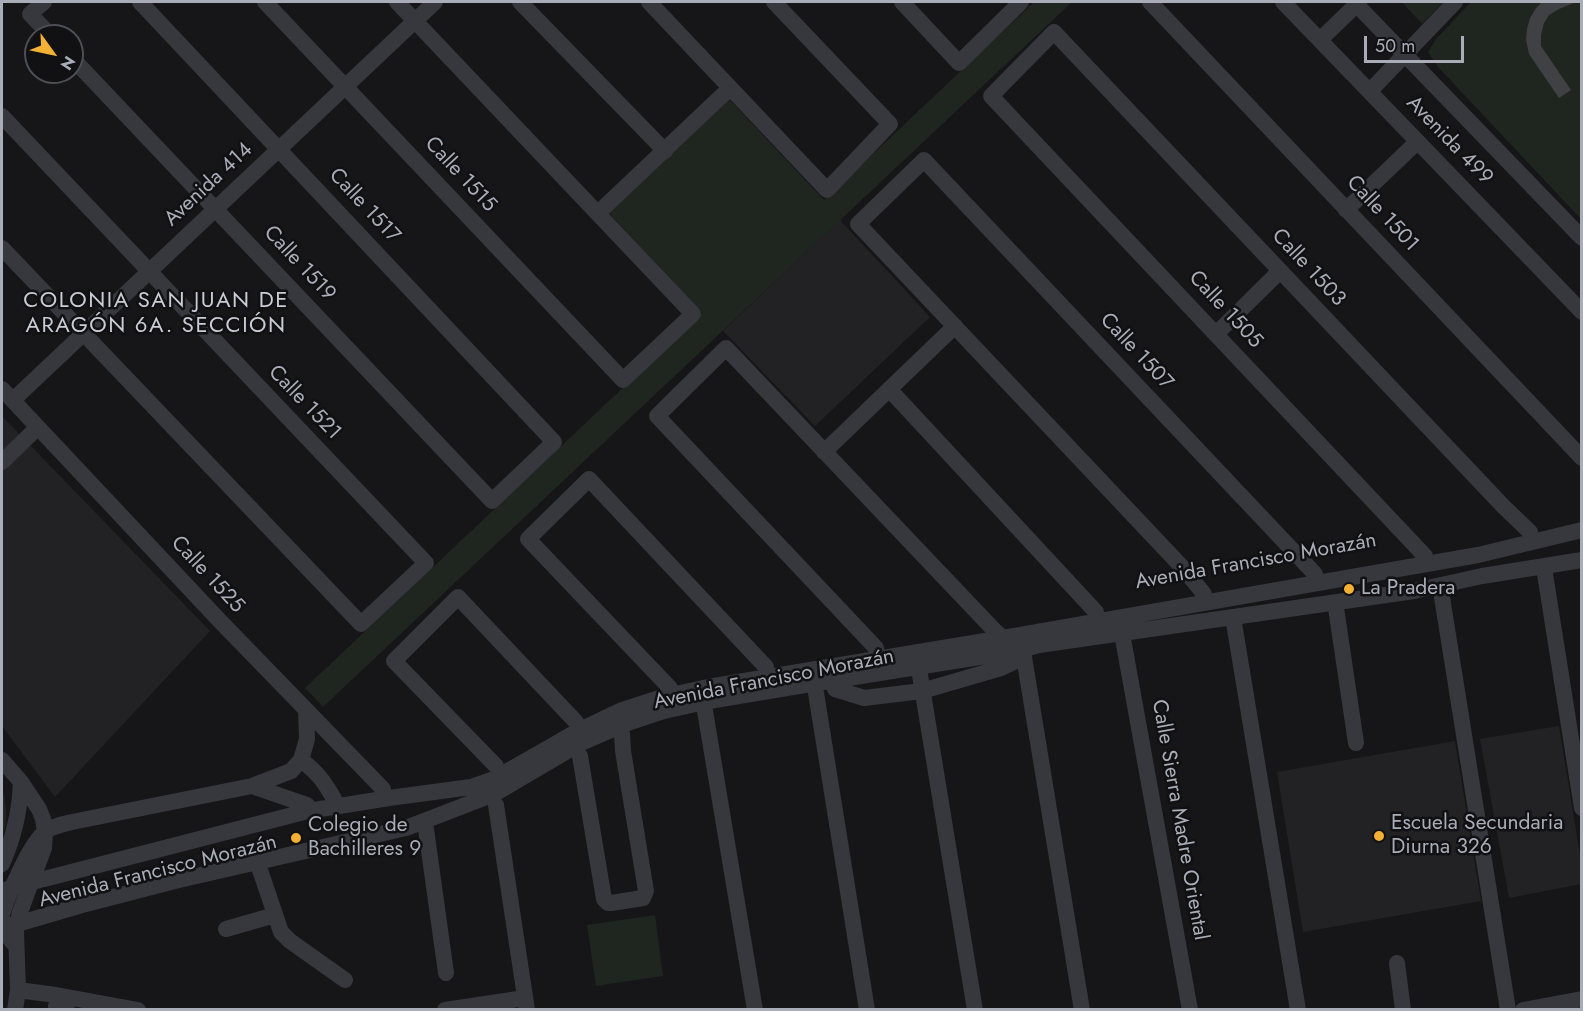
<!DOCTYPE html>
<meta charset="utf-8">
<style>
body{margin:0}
#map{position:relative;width:1583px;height:1011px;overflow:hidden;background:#161618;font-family:Jost,sans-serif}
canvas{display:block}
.frame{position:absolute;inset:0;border:3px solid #a8adb8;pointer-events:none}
.north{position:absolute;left:24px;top:24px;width:60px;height:60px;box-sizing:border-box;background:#111113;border:2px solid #4d4f55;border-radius:50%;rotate:123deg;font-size:16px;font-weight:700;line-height:24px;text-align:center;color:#a8adb8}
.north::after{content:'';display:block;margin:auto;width:21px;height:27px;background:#f2b134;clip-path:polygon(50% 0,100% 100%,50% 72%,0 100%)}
.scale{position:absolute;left:1364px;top:36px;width:100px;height:27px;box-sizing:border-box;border:3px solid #a8adb8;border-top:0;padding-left:8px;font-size:18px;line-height:21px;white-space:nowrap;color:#a8adb8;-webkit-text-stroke:4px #111113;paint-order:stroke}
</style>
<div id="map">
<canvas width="1583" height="1011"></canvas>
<div class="frame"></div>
<div class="north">N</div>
<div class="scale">50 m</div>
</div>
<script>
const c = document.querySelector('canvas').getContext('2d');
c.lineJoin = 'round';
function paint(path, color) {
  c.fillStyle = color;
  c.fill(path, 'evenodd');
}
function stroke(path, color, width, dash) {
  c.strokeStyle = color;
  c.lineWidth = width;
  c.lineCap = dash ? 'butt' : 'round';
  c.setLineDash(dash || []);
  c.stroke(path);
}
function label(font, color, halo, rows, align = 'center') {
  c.font = font + ' Jost,sans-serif';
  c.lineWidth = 5;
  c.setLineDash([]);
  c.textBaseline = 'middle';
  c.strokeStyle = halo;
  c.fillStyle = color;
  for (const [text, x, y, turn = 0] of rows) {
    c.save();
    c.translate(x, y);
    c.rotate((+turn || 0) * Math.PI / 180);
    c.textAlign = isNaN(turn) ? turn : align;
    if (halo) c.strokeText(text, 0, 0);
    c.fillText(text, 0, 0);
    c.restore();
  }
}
const built = new Path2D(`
 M840,220L930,317L815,426L723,331Z
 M2,416L210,631L55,797L2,726Z
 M1559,726L1581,861V884L1509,898L1480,739Z
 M1455,741L1481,901L1303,932L1277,772Z`);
const green = new Path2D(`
 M1034,2H1072L323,707L305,688L702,313L608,212L729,99L824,200Z
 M1402,2H1443L1422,24Z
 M1471,2H1581V219L1438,67L1428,52L1436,39Z
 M2,786C6,802 9,822 2,838Z
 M655,915L663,976L596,986L587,925Z`);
const building = new Path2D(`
 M1542,2H1576L1559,9L1549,15L1544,23L1541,35V46L1571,90L1559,98L1529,54L1526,40L1527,29L1530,18L1536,8Z`);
const minor = new Path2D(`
 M44,2L30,14L51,36
 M265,2L623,380L693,314L397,2
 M520,2L665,151
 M649,2L827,190L890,124L774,2
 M902,2L959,63L1021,2
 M1150,2L1582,458
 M1283,2L1582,312
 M1354,2L1582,238
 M1321,39L1359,2
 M72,58L492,501L554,442L140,2
 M1370,91L1455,2
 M2,116L426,563L361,624L2,248
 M1346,210L1417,142
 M598,213L730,88
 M1216,334L1280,271
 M2,389L219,620L383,789
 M889,389L1096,612
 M13,400L435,2
 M824,452L955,326
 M2,462L37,428
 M1425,556L991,96L1054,32L1503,506L1530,532
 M1545,574L1582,808
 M1441,591L1508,1010
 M1204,594L1183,568L858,224L924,160L1315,574
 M1336,608L1356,743
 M1234,623L1298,1010
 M1123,639L1190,1010
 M876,648L657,416L726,348L995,631L1007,642
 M1024,657L1082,1010
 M920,675L975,1010
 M670,688L528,539L589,479L766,667
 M835,689L864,698L922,691L1001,668L1024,657
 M816,693L867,1010
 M705,711L755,1010
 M580,756L604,899L608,903H611L643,898L646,891L623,751L622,734
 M2,760L21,782L39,809L43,819L45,832L44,848L20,912L16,931L18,990L15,1010
 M301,760C317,772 324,781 334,799
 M496,766L394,661L458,597L576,722
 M252,786L307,805
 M496,805L527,1010
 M426,829L446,973
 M2,864C14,837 20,812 21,782
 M260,870L281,932L290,941L345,980
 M2,891L13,887L308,811L389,798L471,787L494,779L578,731L622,710L662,697L708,687L1003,638L1478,555L1582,530
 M2,914C8,896 30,842 46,831C53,826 63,824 72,822L252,786L291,771L301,760L307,739L306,710
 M226,929L275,915
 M16,946L5,933L2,926L17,924L82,905L179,880L406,828L494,794L579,744L625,724L664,711L709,701L817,683L1017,651L1039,645L1414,591L1482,576L1582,560
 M1397,963L1403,1010
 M18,990L56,995L138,1010
 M56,1006L67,1010
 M445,1010L525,998
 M1523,1010L1582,999`);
const markers = [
 [1349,589,6,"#f2b134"],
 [1379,836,6,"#f2b134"],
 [296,838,6,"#f2b134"]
];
const streetNames = [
 ["Avenida 499",1449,141,46],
 ["Calle 1515",460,175,47],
 ["Avenida 414",209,185,-43],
 ["Calle 1517",364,206,47],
 ["Calle 1501",1382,214,47],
 ["Calle 1519",299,264,47],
 ["Calle 1503",1308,268,47],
 ["Calle 1505",1225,310,47],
 ["Calle 1507",1136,352,47],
 ["Calle 1521",304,403,46],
 ["Avenida Francisco Morazán",1256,562,-10],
 ["Calle 1525",207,575,47],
 ["Avenida Francisco Morazán",774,680,-11],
 ["Calle Sierra Madre Oriental",1179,820,80],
 ["Avenida Francisco Morazán",158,872,-14]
];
const poiNames = [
 ["La Pradera",1361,589],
 ["Escuela Secundaria",1391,824],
 ["Diurna 326",1391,848],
 ["Colegio de",308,826],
 ["Bachilleres 9",308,850]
];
const neighbourhoodNames = [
 ["COLONIA SAN JUAN DE",156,302],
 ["ARAGÓN 6A. SECCIÓN",156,327]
];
paint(built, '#222225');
paint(green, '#1e261f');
paint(building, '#404145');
stroke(minor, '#37383d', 16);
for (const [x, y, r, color] of markers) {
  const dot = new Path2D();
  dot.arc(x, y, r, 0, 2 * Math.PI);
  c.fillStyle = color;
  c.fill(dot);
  stroke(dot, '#111113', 2);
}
label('21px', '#a8adb8', '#111113', streetNames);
label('21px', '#a8adb8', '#111113', poiNames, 'left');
c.letterSpacing = '1.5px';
label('22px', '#c9ccd4', '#111113', neighbourhoodNames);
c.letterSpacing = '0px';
</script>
